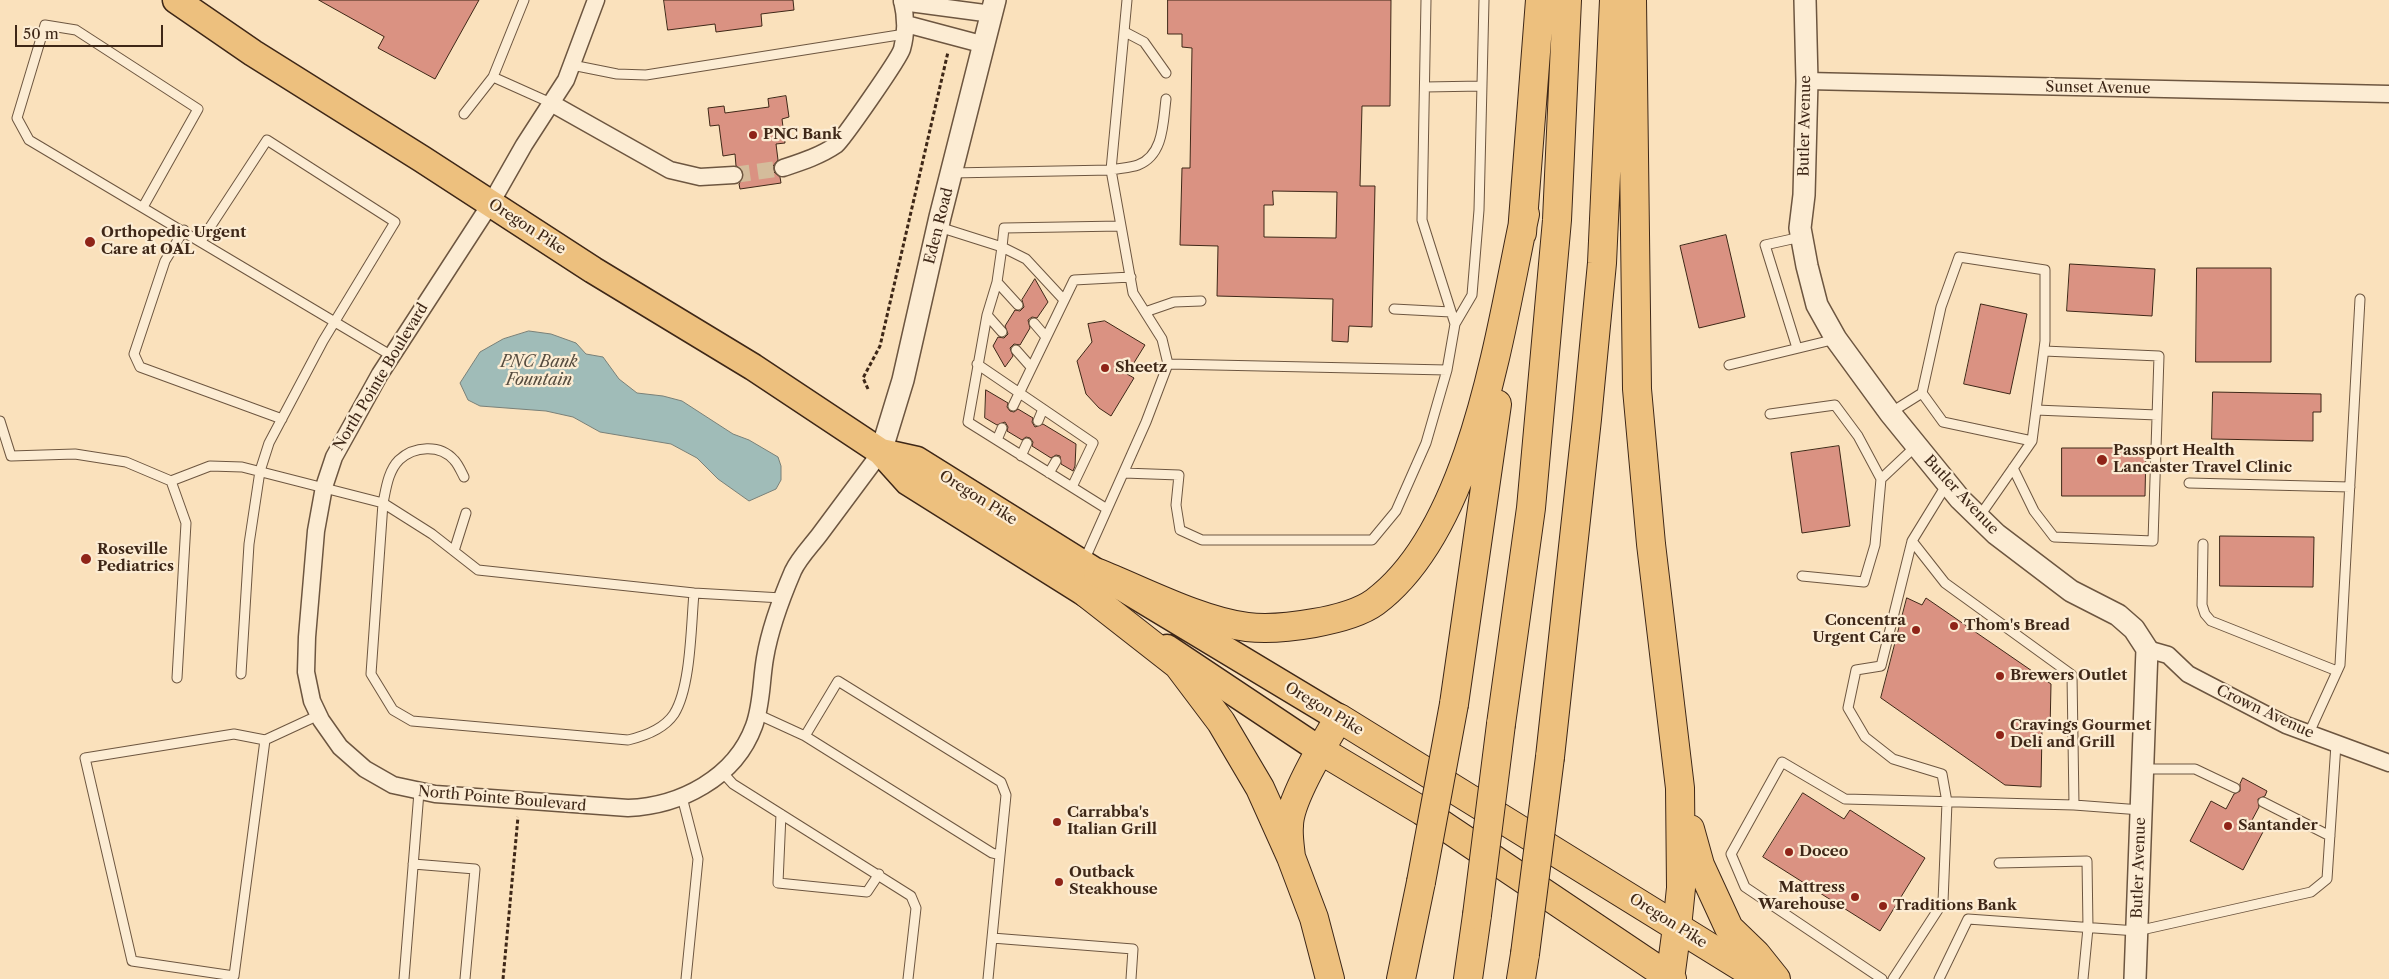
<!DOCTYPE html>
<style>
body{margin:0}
#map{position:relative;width:2389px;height:979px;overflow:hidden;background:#fae1bc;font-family:"Libre Caslon Text",serif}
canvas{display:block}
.scale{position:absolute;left:15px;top:25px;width:148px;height:22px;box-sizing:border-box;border:2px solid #3e2717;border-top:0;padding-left:6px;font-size:15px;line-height:18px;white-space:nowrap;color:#3e2717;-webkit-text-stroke:4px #fcecd3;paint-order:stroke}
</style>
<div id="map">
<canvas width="2389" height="979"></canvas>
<div class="scale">50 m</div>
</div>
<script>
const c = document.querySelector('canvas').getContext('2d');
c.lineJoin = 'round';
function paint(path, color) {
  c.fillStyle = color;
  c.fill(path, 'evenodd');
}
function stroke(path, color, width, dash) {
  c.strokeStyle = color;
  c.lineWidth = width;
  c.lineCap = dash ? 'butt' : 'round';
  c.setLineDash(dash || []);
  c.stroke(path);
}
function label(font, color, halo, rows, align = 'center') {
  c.font = font + ' "Libre Caslon Text",serif';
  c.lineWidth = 4.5;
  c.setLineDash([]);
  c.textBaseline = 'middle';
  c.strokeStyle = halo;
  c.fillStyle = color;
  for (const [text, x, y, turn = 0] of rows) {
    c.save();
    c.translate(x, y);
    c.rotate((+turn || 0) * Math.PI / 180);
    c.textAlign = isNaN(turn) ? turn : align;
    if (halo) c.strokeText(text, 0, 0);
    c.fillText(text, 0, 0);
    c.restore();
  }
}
const water = new Path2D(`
 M529,331L551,334L576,343L586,354L603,357L619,379L637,393L663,396L682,401L733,434L749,440L778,457L781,466V480L776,489L749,501L718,479L697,458L671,444L600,432L573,417L546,411L480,406L468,400L460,383L480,352L503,339Z`);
const building = new Path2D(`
 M319,0H479L435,79L378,48L384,37Z
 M664,0H793L794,10L761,14L762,26L716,32L715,24L668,30Z
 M1168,0H1391L1390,106H1362L1360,186H1375L1372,327L1349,326L1348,342L1332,341L1333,299L1217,296L1218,246L1180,245L1182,168H1190L1192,48L1182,47V34H1168ZM1273,191L1337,192L1336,238L1264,237V205H1273Z
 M786,96L789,117L782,119L785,143L776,144L778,160L773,166L774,172L780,177L781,183L740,189L739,184L744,175L743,170L736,166L735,154L723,156L719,125L710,126L708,108L724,106L725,113L769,107L768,99Z
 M1726,235L1745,317L1699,328L1680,246Z
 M2070,264L2155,269L2152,316L2067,311Z
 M2197,268H2271V362H2196Z
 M1035,279L1048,302L1037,318L1032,317L1028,320L1030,328L1020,345L1014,344L1010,348L1013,356L1005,367L993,346L998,337L1004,338L1008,334L1005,326L1015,310L1020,311L1024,307L1022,300Z
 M1981,304L2027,314L2010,394L1964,384Z
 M1105,321L1145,345L1127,374L1134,378L1111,416L1099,408L1086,394L1077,361L1092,342L1088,324Z
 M986,390L1008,403L1007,407L1010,411L1014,412L1018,409L1033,418L1032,422L1035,427L1043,424L1076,444L1075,466L1073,471L1061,464L1060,456L1056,455L1051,458L1032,446L1033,442L1030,438L1026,437L1022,440L1007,431L1008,427L1005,422L997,425L985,418Z
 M2213,392L2321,394V412H2313V441L2212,439Z
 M1839,446L1850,526L1802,533L1791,453Z
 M2062,448H2146L2145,496H2062Z
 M2220,536L2314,537L2313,587L2220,586Z
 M1907,598L1922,605L1926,598L2051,684L2050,731L2042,730L2041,787L2005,785L1881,698Z
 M2243,778L2267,791L2265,796L2258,799L2259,807L2251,822L2264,830L2243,870L2190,841L2211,801L2226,809L2234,794L2240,791V784Z
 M1803,793L1844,819L1850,810L1925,858L1880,931L1763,857Z`);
const minorTunnel = new Path2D(`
 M734,175L783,168`);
const path = new Path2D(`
 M868,389L863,378L880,346L948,52
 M503,979L518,817`);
const service = new Path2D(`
 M1127,0L1111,170C1119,168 1130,168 1138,165C1164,155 1163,122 1166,99
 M1426,0L1422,220L1455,324
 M1125,32L1144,42L1166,73
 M572,65L617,74L646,75L905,34
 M493,77L551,103
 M1425,87L1482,86
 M464,114L493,77L524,0
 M951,173L1111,170L1133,293L1162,339L1168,364L1146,422L1084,561
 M143,207L198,109L76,30L45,25L17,118L29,140L392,356
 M939,227L1002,247L997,282L987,315L968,422L1107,509
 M184,230L165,261L134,354L140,367L282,419
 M201,241L267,140L395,222L323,341L269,443L260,471L249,544L241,674
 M997,282L1018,305
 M1064,300L1026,259L1002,247L1004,228L1121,226
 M1394,309L1451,312
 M1145,312L1174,302L1201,301
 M987,315L1002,332
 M1034,323L1046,337
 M1797,348L1765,245L1801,237
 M1016,350L1031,367
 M977,364L1093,443L1072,487
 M1168,364L1447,370
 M1729,365L1836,339
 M1922,393L1943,422L2032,441
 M1013,406L1074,280L1131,277
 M2036,410L2157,415
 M1890,413L1922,393L1941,307L1959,257L2045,270V341L2032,441L1979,517
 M1770,414L1835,405L1858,436L1881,479
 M0,421L11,456L75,454L126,462L171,481L210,466L242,467L383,503L432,534L478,570L694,593L782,598
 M1038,421L1043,409
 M997,440L1002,428
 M1021,456L1027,443
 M2013,468L2034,511L2054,537L2153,541L2159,356L2044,351
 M1049,473L1056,461
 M1124,473L1179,475L1176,505L1180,530L1202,540H1372L1396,511L1426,443L1447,370L1455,324L1472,295L1479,210L1484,0
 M464,477C461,471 458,464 454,460C440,444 414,446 399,460C388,471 386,489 383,503L371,674L393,710L412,721L628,740C645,736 664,729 674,714C691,687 691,625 694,593
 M171,481L186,523L177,678
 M2189,483L2350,487
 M1947,484L1912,541L1945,583L2072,675L2074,805L2141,810
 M2203,544L2202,605L2205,614L2211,621L2337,671
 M454,551L466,513
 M1802,576L1864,582L1875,545L1881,479L1916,446
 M757,714L805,736L992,853L1000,855L988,979
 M2309,733L2340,665L2360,299
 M805,736L838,681L1001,782L1006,795L1000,855
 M265,740L234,976L132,961L85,758L234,734L265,740L319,715
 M2142,769H2195L2235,788
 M723,773L733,784L911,896L916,908L908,979
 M682,797L698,859L686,979
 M2263,802L2330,836
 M781,814L778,883L867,892L879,874
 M1999,863L2087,861L2088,928L2083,979
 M413,864L475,869L465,979
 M992,938L1133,949L1131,979
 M404,979L419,792
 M1882,979L1745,887L1731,854L1782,762L1845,799L2074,805
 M1893,979L1943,902L1947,802L1942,774L1893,759L1865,737L1848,708L1856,670L1881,666L1912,541
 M1939,979L1968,919L2137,931L2311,892L2327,879L2336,744`);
const minor = new Path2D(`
 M596,0L566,80L524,145L491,203L380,374L334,457L324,487L316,531L307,637L306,672L312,701L321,720L340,747L365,769L393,785L435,794L628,808C680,806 735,778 754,726C762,704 761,681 765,658C770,628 781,599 793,571C799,558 811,546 820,534C840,507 861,479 881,452
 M902,2L992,14
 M906,24L985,45
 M1807,81L2389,94
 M551,103L670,170L700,177L734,175
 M783,168C801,162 820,156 836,145C843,139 899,59 902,49C907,32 906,17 902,0
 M2147,649L2168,655L2188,674L2286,725L2389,763`);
const tertiary = new Path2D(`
 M1805,0L1807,81L1804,195L1800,228L1807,266L1817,305L1836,339L1890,413L1960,499L1996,534L2071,591L2118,615L2134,629L2147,649L2135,979
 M881,452L903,380L940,217L995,0`);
const primary = new Path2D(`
 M176,0L253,53L422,159L593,270L753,367L881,452L908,482L1104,605
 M881,452L917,460L1098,573L1339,718
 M1167,648L1320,750`);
const trunk = new Path2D(`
 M1086,593L1178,665L1221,722L1260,788L1291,857L1314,918L1330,979
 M1320,750L1422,811L1672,979
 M1291,857C1290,847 1288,836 1289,826C1289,801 1325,741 1339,718L1761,979
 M1670,979L1677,927`);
const motorway = new Path2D(`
 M1632,0L1637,389L1651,544L1680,788L1681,888L1677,927
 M1522,233L1540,0
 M1098,573C1143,591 1200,621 1247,627C1280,631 1349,621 1375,602C1474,528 1500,329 1525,214
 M1454,704L1497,404
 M1501,724L1531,508L1557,220L1567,0
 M1550,757L1587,419L1602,263L1614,0
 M1690,829L1700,865L1729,928L1756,954L1776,979
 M1401,979L1421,882
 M1468,979L1477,915
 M1521,979L1525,954`);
const motorwayBridge = new Path2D(`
 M1421,882L1454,704
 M1477,915L1501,724
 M1525,954L1550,757`);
const markers = [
 [753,135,5,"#8f2418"],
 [90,242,6,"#8f2418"],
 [1105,368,5,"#8f2418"],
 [2102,460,6,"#8f2418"],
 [86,559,6,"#8f2418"],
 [1954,626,5,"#8f2418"],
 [1916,630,5,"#8f2418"],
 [2000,676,5,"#8f2418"],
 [2000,735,5,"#8f2418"],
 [1057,822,5,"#8f2418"],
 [2228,826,5,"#8f2418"],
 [1789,852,5,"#8f2418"],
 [1059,882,5,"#8f2418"],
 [1855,897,5,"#8f2418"],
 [1883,906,5,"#8f2418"]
];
const streetNames = [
 ["Sunset Avenue",2098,88,1],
 ["Butler Avenue",1805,126,-89],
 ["Eden Road",939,226,-76],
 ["Oregon Pike",527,227,33],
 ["North Pointe Boulevard",381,377,-59],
 ["Butler Avenue",1961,495,47],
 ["Oregon Pike",978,498,32],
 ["Oregon Pike",1324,709,31],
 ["Crown Avenue",2265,712,25],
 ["North Pointe Boulevard",502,799,5],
 ["Butler Avenue",2139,868,-88],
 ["Oregon Pike",1668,921,32]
];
const poiNames = [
 ["PNC Bank",763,135],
 ["Orthopedic Urgent",101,233],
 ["Care at OAL",101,250],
 ["Sheetz",1115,368],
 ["Passport Health",2113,451],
 ["Lancaster Travel Clinic",2113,468],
 ["Roseville",97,550],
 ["Pediatrics",97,567],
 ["Concentra",1906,621,"right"],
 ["Urgent Care",1906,638,"right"],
 ["Thom's Bread",1964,626],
 ["Brewers Outlet",2010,676],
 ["Cravings Gourmet",2010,726],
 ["Deli and Grill",2010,743],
 ["Carrabba's",1067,813],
 ["Italian Grill",1067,830],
 ["Santander",2238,826],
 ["Doceo",1799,852],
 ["Outback",1069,873],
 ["Steakhouse",1069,890],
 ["Mattress",1845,888,"right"],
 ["Warehouse",1845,905,"right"],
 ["Traditions Bank",1893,906]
];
const waterNames = [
 ["PNC Bank",539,362],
 ["Fountain",539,380]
];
paint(water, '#a0bcb8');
stroke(water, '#798078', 1);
paint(building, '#da9282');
stroke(building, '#3e2717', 1);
stroke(minorTunnel, '#d4bc9b', 16, [16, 8]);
stroke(service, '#6d5640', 11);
stroke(minor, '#6d5640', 19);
stroke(tertiary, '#6d5640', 24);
stroke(primary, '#3e2717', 29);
stroke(trunk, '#3e2717', 30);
stroke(motorway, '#3e2717', 30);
stroke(path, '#3e2717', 3, [4, 2.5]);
stroke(service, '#fcecd3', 9);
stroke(minor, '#fcecd3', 16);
stroke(tertiary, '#fcecd3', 21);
stroke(primary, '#edc07e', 26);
stroke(trunk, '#edc07e', 28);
stroke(motorway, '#edc07e', 28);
stroke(motorwayBridge, '#3e2717', 30, []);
stroke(motorwayBridge, '#edc07e', 28);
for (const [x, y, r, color] of markers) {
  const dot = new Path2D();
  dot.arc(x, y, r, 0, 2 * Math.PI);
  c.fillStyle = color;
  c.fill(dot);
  stroke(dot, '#fcecd3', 2);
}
label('15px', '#3e2717', '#fcecd3', streetNames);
label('bold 15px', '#3e2717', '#fcecd3', poiNames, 'left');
label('italic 16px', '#564c3f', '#fcecd3', waterNames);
</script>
